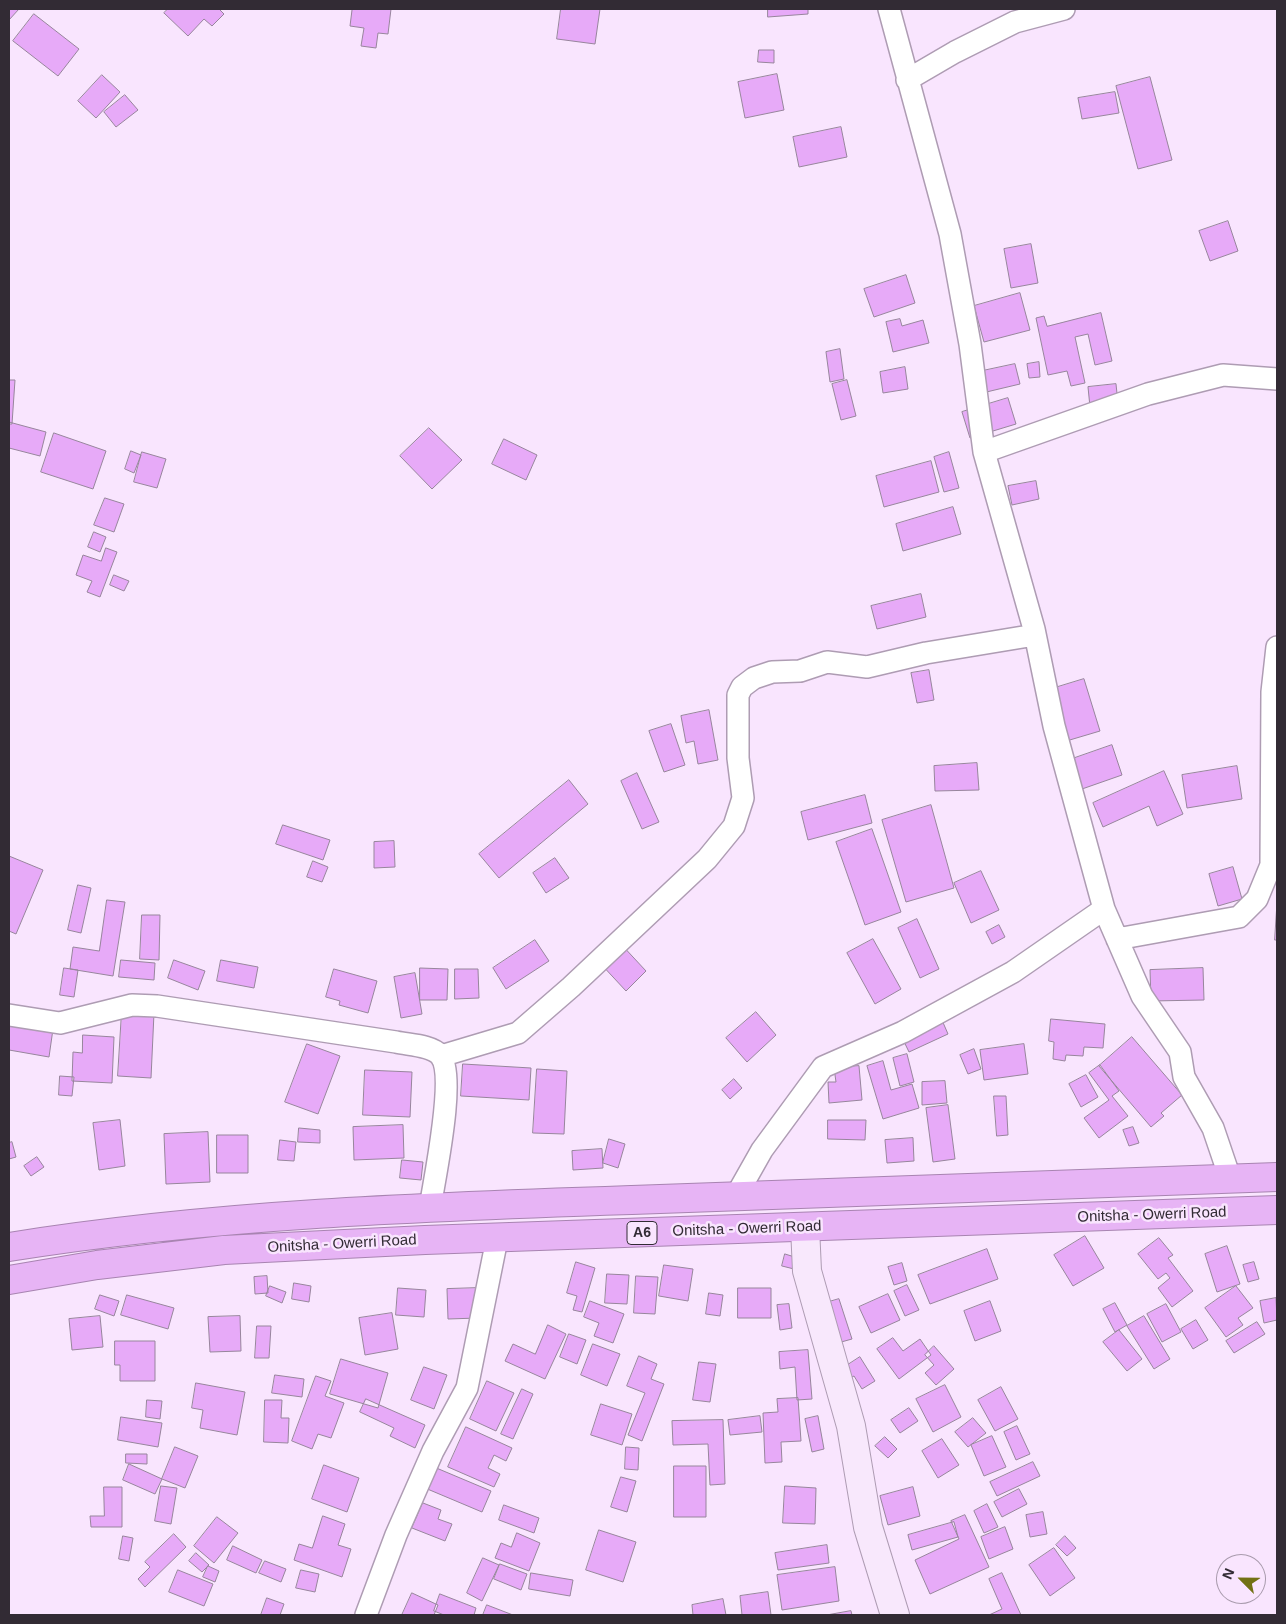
<!DOCTYPE html>
<style>
body{margin:0}
#map{position:relative;width:1286px;height:1624px;overflow:hidden;background:#f9e5fe;font-family:Arial,sans-serif}
canvas{display:block}
.frame{position:absolute;inset:0;border:10px solid #322b34;pointer-events:none}
.north{position:absolute;left:1216px;top:1554px;width:50px;height:50px;box-sizing:border-box;background:#f9e5fe;border:1px solid #a99bad;border-radius:50%;rotate:293deg;font-size:14px;font-weight:700;line-height:20px;text-align:center;color:#322b34}
.north::after{content:'';display:block;margin:auto;width:18px;height:22px;background:#727114;clip-path:polygon(50% 0,100% 100%,50% 72%,0 100%)}
</style>
<div id="map">
<canvas width="1286" height="1624"></canvas>
<div class="frame"></div>
<div class="north">N</div>
</div>
<script>
const c = document.querySelector('canvas').getContext('2d');
c.lineJoin = 'round';
function paint(path, color) {
  c.fillStyle = color;
  c.fill(path, 'evenodd');
}
function stroke(path, color, width, dash) {
  c.strokeStyle = color;
  c.lineWidth = width;
  c.lineCap = dash ? 'butt' : 'round';
  c.setLineDash(dash || []);
  c.stroke(path);
}
function label(font, color, halo, rows, align = 'center') {
  c.font = font + ' Arial,sans-serif';
  c.lineWidth = 5;
  c.setLineDash([]);
  c.textBaseline = 'middle';
  c.strokeStyle = halo;
  c.fillStyle = color;
  for (const [text, x, y, turn = 0] of rows) {
    c.save();
    c.translate(x, y);
    c.rotate((+turn || 0) * Math.PI / 180);
    c.textAlign = isNaN(turn) ? turn : align;
    if (halo) c.strokeText(text, 0, 0);
    c.fillText(text, 0, 0);
    c.restore();
  }
}
const building = new Path2D(`
 M9,9H19L9,20Z
 M168,9H219L224,14L212,26L204,19L188,36L164,13Z
 M354,9H391L388,34L378,33L376,48L361,46L364,28L350,26L352,10Z
 M561,9H600L595,44L557,39Z
 M768,9H808V14L768,17Z
 M34,14L79,49L58,76L13,41Z
 M759,50H774V63L758,62Z
 M777,74L784,110L745,118L738,82Z
 M102,75L120,92L96,118L78,101Z
 M1150,77L1172,160L1138,169L1116,86Z
 M1115,92L1119,113L1082,119L1078,98Z
 M125,95L138,110L116,127L104,112Z
 M841,127L847,157L799,167L793,137Z
 M1228,221L1238,251L1210,261L1199,231Z
 M1031,244L1038,283L1011,288L1004,249Z
 M906,275L915,303L874,317L864,289Z
 M1020,293L1030,330L984,342L974,306Z
 M1101,313L1112,361L1095,365L1088,334L1075,337L1085,383L1071,386L1067,371L1048,375L1036,318L1044,316L1047,326Z
 M900,319L902,326L923,320L929,343L893,352L886,322Z
 M840,349L844,379L830,382L826,352Z
 M1039,362L1040,377L1029,378L1027,364Z
 M1015,364L1020,384L978,394L973,373Z
 M905,367L908,389L883,393L880,372Z
 M9,380H15L12,424H9Z
 M847,380L856,416L841,420L832,384Z
 M1116,384L1118,403L1090,407L1088,387Z
 M1008,398L1016,424L970,438L962,412Z
 M9,422L46,432L40,456L9,448Z
 M429,428L462,460L432,489L400,456Z
 M54,433L106,451L93,489L41,472Z
 M504,439L537,455L526,480L492,464Z
 M131,451L141,455L134,473L125,469Z
 M142,452L166,459L157,488L134,482Z
 M949,452L959,488L944,492L934,457Z
 M931,461L939,492L884,507L876,476Z
 M1036,481L1039,499L1012,505L1008,486Z
 M105,498L124,504L114,532L94,525Z
 M953,507L961,534L903,551L896,524Z
 M94,532L106,537L100,552L88,547Z
 M106,548L117,552L100,597L87,592L92,581L76,575L83,555L101,561Z
 M114,575L129,581L124,591L110,585Z
 M921,594L926,617L877,629L871,606Z
 M929,670L934,700L917,703L911,673Z
 M1084,679L1100,731L1063,742L1048,690Z
 M709,710L718,760L698,764L694,741L686,743L681,716Z
 M671,724L685,765L664,772L649,731Z
 M1112,745L1122,775L1082,789L1072,759Z
 M977,763L979,790L935,791L934,766Z
 M1237,766L1242,799L1187,808L1182,775Z
 M1164,771L1183,814L1157,826L1149,806L1103,827L1093,803Z
 M637,773L659,822L642,829L621,781Z
 M569,780L588,804L499,878L479,854Z
 M865,795L872,823L808,840L801,812Z
 M931,805L954,888L906,902L882,820Z
 M283,825L330,840L323,860L276,844Z
 M872,829L901,912L865,925L836,842Z
 M394,841L395,867L374,868V842Z
 M9,856L43,870L16,934L9,931Z
 M555,858L569,878L546,893L533,873Z
 M313,861L328,867L322,882L307,877Z
 M1233,867L1242,899L1218,906L1209,874Z
 M981,871L999,910L971,923L954,883Z
 M78,885L91,888L81,933L68,930Z
 M107,900L125,902L113,976L70,969L73,947L99,951Z
 M1277,903V940H1275Z
 M142,915H160L159,960L140,959Z
 M917,919L939,969L920,978L898,928Z
 M999,925L1005,937L992,944L986,932Z
 M873,939L901,989L875,1004L847,953Z
 M535,940L549,961L506,989L493,968Z
 M620,943L646,971L626,991L600,963Z
 M121,960L155,963L154,980L119,977Z
 M174,960L205,971L198,990L168,978Z
 M221,960L258,967L254,988L217,981Z
 M64,968L78,970L74,997L60,995Z
 M420,968L448,969L447,1000H420Z
 M1203,968L1204,1000L1151,1001L1150,970Z
 M334,969L377,981L368,1013L339,1005L340,1001L326,997Z
 M455,969H478L479,998L455,999Z
 M415,973L422,1014L401,1018L394,977Z
 M122,1011L154,1013L151,1078L118,1076Z
 M938,1011L948,1034L909,1052L898,1029Z
 M756,1012L776,1035L747,1062L726,1038Z
 M1051,1019L1105,1024L1103,1048L1084,1047L1083,1056L1066,1055L1065,1061L1053,1059L1054,1042L1049,1041Z
 M9,1022L53,1029L49,1057L9,1050Z
 M83,1035L114,1037L112,1083L72,1081L73,1052L82,1053Z
 M1132,1037L1182,1095L1161,1113L1164,1116L1151,1127L1099,1066Z
 M307,1044L340,1056L318,1114L285,1102Z
 M1024,1044L1028,1074L984,1080L980,1050Z
 M974,1049L981,1069L968,1074L960,1055Z
 M907,1054L914,1082L900,1086L893,1058Z
 M883,1061L891,1090L912,1084L919,1108L883,1119L867,1066Z
 M463,1064L531,1068L529,1100L461,1096Z
 M1100,1065L1119,1091L1112,1096L1128,1116L1099,1138L1084,1118L1109,1100L1089,1073Z
 M859,1066L862,1100L829,1103L828,1082H836L834,1068Z
 M537,1069L567,1071L564,1134L533,1133Z
 M365,1070L412,1072L410,1117L363,1115Z
 M1086,1075L1098,1097L1081,1107L1069,1084Z
 M60,1076L74,1077L72,1096L59,1095Z
 M734,1079L742,1088L730,1099L722,1090Z
 M945,1081L947,1103L922,1105V1082Z
 M994,1096H1006L1008,1135L997,1136Z
 M948,1105L955,1159L933,1162L926,1108Z
 M120,1120L125,1166L99,1170L93,1123Z
 M828,1120H866L865,1140L828,1139Z
 M403,1125L404,1158L354,1160L353,1127Z
 M1133,1127L1139,1143L1129,1146L1123,1130Z
 M299,1128L320,1130V1143L298,1142Z
 M208,1132L210,1182L166,1184L164,1134Z
 M217,1135H248V1173H217Z
 M913,1138L914,1161L887,1163L885,1140Z
 M609,1139L625,1144L618,1168L603,1163Z
 M280,1140L296,1142L294,1161L278,1160Z
 M12,1142L16,1157L9,1159V1143Z
 M602,1149L603,1168L573,1170L572,1151Z
 M37,1157L44,1167L31,1176L24,1166Z
 M402,1160L423,1162L421,1180L400,1178Z
 M1085,1236L1104,1268L1073,1286L1054,1255Z
 M1159,1238L1173,1255L1168,1258L1193,1291L1172,1307L1158,1288L1170,1278L1166,1273L1158,1279L1138,1254Z
 M1227,1246L1240,1284L1217,1292L1205,1254Z
 M987,1249L998,1279L930,1304L918,1275Z
 M785,1254L801,1259L798,1270L782,1266Z
 M576,1262L595,1268L582,1312L573,1310L577,1296L567,1293Z
 M1254,1262L1259,1279L1248,1282L1243,1265Z
 M902,1263L907,1281L894,1285L888,1267Z
 M664,1265L693,1269L688,1301L659,1296Z
 M607,1274L629,1275L627,1304L605,1303Z
 M267,1276L268,1293L255,1294L254,1277Z
 M636,1276L658,1277L655,1314L634,1313Z
 M294,1283L311,1286L309,1302L292,1299Z
 M907,1285L919,1310L905,1316L894,1291Z
 M270,1286L286,1292L282,1303L266,1296Z
 M1236,1286L1253,1308L1238,1318L1243,1325L1226,1337L1205,1308Z
 M398,1288L426,1290L424,1317L396,1315Z
 M478,1288V1318L448,1319L447,1289Z
 M738,1288H771V1318H738Z
 M709,1293L723,1295L720,1316L706,1314Z
 M888,1294L900,1320L871,1333L859,1307Z
 M100,1295L119,1301L114,1316L95,1309Z
 M127,1295L174,1308L168,1329L121,1315Z
 M1276,1298L1277,1320L1264,1323L1260,1301Z
 M839,1299L852,1339L834,1344L822,1304Z
 M590,1301L624,1314L613,1343L594,1336L599,1323L584,1317Z
 M990,1301L1001,1331L975,1341L964,1311Z
 M1115,1303L1127,1325L1115,1332L1103,1309Z
 M789,1304L792,1328L780,1330L777,1305Z
 M1166,1304L1181,1332L1162,1342L1147,1314Z
 M392,1313L398,1349L365,1355L359,1318Z
 M100,1316L103,1347L72,1350L69,1319Z
 M240,1316L241,1351L210,1352L208,1317Z
 M1144,1316L1170,1359L1154,1369L1127,1326Z
 M1196,1320L1208,1340L1193,1349L1181,1329Z
 M1257,1322L1265,1334L1234,1353L1226,1341Z
 M548,1325L566,1334L545,1379L505,1361L513,1344L535,1354Z
 M257,1326H271L269,1358H255Z
 M1119,1330L1142,1359L1127,1371L1103,1342Z
 M569,1334L586,1340L577,1364L560,1357Z
 M893,1338L903,1351L920,1339L931,1355L899,1379L877,1349Z
 M115,1341H155V1381H120V1365H115Z
 M593,1344L620,1354L607,1386L581,1375Z
 M934,1346L954,1369L936,1385L925,1373L934,1365L925,1355Z
 M808,1350L812,1399L797,1400L795,1367L780,1369L779,1352Z
 M639,1356L657,1364L651,1379L664,1384L642,1441L628,1435L645,1393L627,1386Z
 M860,1357L875,1381L862,1389L854,1376L846,1380L840,1370Z
 M341,1359L388,1373L378,1408L330,1394Z
 M699,1362L716,1364L710,1402L693,1400Z
 M424,1367L447,1375L434,1409L411,1400Z
 M275,1375L304,1379L302,1397L272,1393Z
 M316,1376L331,1381L325,1396L344,1403L331,1438L318,1434L312,1449L292,1441Z
 M487,1381L514,1393L496,1431L470,1419Z
 M196,1383L245,1392L237,1435L200,1428L203,1410L192,1408Z
 M945,1385L961,1417L933,1432L916,1399Z
 M1001,1387L1018,1419L995,1431L978,1400Z
 M522,1389L533,1394L513,1439L501,1434Z
 M798,1398L801,1441L781,1442L782,1462L765,1463L763,1413L778,1412L777,1399Z
 M366,1399L425,1425L415,1448L390,1436L394,1428L360,1412Z
 M147,1400L162,1401L160,1419L146,1417Z
 M265,1400H282L281,1418H289L288,1443L264,1442Z
 M601,1404L632,1414L622,1445L591,1435Z
 M909,1408L918,1421L900,1433L891,1420Z
 M760,1416L762,1432L730,1435L728,1420Z
 M818,1416L824,1449L812,1452L805,1419Z
 M121,1417L162,1423L158,1447L118,1440Z
 M973,1418L986,1433L968,1447L955,1432Z
 M723,1420L725,1484L710,1485L708,1444L673,1445L672,1421Z
 M1017,1426L1030,1454L1016,1460L1004,1432Z
 M466,1427L512,1448L506,1461L494,1455L488,1468L500,1474L494,1487L448,1467Z
 M992,1436L1006,1467L984,1476L971,1445Z
 M885,1437L897,1449L888,1458L875,1446Z
 M942,1439L959,1465L938,1478L922,1451Z
 M175,1447L198,1456L185,1488L162,1479Z
 M626,1447L639,1448L638,1470L625,1469Z
 M126,1454H147V1464L126,1463Z
 M1033,1462L1040,1476L997,1496L990,1482Z
 M129,1464L162,1479L155,1494L123,1480Z
 M324,1465L359,1478L347,1512L312,1499Z
 M674,1466H706V1517H674Z
 M434,1467L491,1491L482,1512L425,1488Z
 M621,1477L636,1481L627,1512L611,1507Z
 M161,1486L177,1488L171,1524L155,1521Z
 M785,1486L816,1488L815,1524L783,1523Z
 M104,1487H122V1527H91L90,1516H104Z
 M913,1487L920,1516L888,1525L880,1496Z
 M1019,1489L1027,1504L1002,1517L994,1502Z
 M423,1503L441,1510L438,1519L452,1524L445,1541L412,1528Z
 M987,1504L998,1527L984,1533L974,1511Z
 M504,1505L539,1518L534,1533L499,1520Z
 M1043,1512L1047,1534L1030,1537L1026,1515Z
 M965,1515L989,1567L930,1594L915,1560L959,1539L951,1521Z
 M323,1516L345,1524L338,1545L351,1549L342,1577L294,1560L299,1544L312,1548Z
 M217,1517L238,1533L214,1563L194,1546Z
 M954,1522L958,1537L912,1550L908,1535Z
 M1005,1527L1013,1549L989,1559L981,1537Z
 M599,1530L636,1542L623,1582L586,1570Z
 M517,1533L540,1543L529,1571L495,1558L501,1543L511,1547Z
 M174,1534L186,1547L145,1587L138,1579L150,1567L145,1562Z
 M123,1536L133,1538L129,1561L119,1559Z
 M1065,1536L1076,1548L1067,1556L1056,1545Z
 M827,1545L829,1563L778,1570L775,1553Z
 M233,1546L262,1560L256,1573L227,1560Z
 M1054,1548L1075,1578L1050,1596L1029,1565Z
 M196,1553L209,1565L202,1572L189,1561Z
 M483,1558L499,1565L482,1601L467,1593Z
 M265,1561L286,1569L281,1582L259,1573Z
 M500,1564L527,1574L521,1590L494,1579Z
 M208,1566L219,1571L215,1582L203,1577Z
 M835,1567L839,1601L782,1610L777,1575Z
 M178,1570L213,1584L204,1606L169,1592Z
 M301,1570L319,1574L315,1592L296,1588Z
 M531,1573L573,1580L570,1596L529,1589Z
 M1002,1573L1021,1615H989L1002,1609L989,1579Z
 M768,1592L771,1615H742L740,1596Z
 M412,1593L438,1605L434,1615H402Z
 M440,1594L476,1608L474,1615H444L434,1611Z
 M267,1598L284,1604L280,1615H261Z
 M723,1599L726,1615H693L692,1605Z
 M487,1605L513,1615H483Z
 M851,1611L852,1615H827Z`);
const street = new Path2D(`
 M889,9L950,234L970,344L984,452L1034,629L1054,726L1104,909L1142,996L1180,1052L1184,1077L1213,1128L1230,1178
 M907,80L955,52L1015,22L1064,9
 M984,452L1148,394L1223,375L1277,379
 M1117,939L1239,917L1257,899L1271,865L1272,692L1277,647
 M9,1015L60,1023L132,1005L157,1006L396,1042C409,1045 431,1045 440,1055C457,1075 434,1180 430,1208
 M441,1056L518,1033L571,987L707,859L734,826L743,798L738,758V695L742,687L754,678L772,672L800,671L827,662L867,667L926,653L1035,635
 M736,1196L762,1150L823,1067L903,1032L1013,972L1104,909
 M366,1615L396,1535L433,1451L467,1388L497,1239`);
const secondary = new Path2D(`
 M805,1227L807,1271L851,1426L868,1527L895,1615`);
const highway = new Path2D(`
 M9,1247C215,1214 424,1207 632,1200C847,1192 1062,1185 1277,1177
 M9,1280L97,1265L224,1250L425,1240L1277,1210`);
const shields = [
 [642,1233,30]
];
const shieldNames = [
 ["A6",642,1233]
];
const streetNames = [
 ["Onitsha - Owerri Road",1152,1215,-2],
 ["Onitsha - Owerri Road",747,1229,-2],
 ["Onitsha - Owerri Road",342,1244,-3]
];
paint(building, '#e7aaf8');
stroke(building, '#97859c', 1);
stroke(street, '#ae9cb3', 24);
stroke(secondary, '#ae9cb3', 30);
stroke(highway, '#a884b1', 30);
stroke(street, '#fff', 21);
stroke(secondary, '#f8e8fc', 28);
stroke(highway, '#e7b4f5', 28);
for (const [x, y, w] of shields) {
  const box = new Path2D();
  box.roundRect(x - w / 2, y - 11.5, w, 23, 4);
  c.fillStyle = '#f9e5fe';
  c.fill(box);
  stroke(box, '#322b34', 1);
}
label('bold 14px', '#322b34', null, shieldNames);
label('15px', '#322b34', '#f9e5fe', streetNames);
</script>
